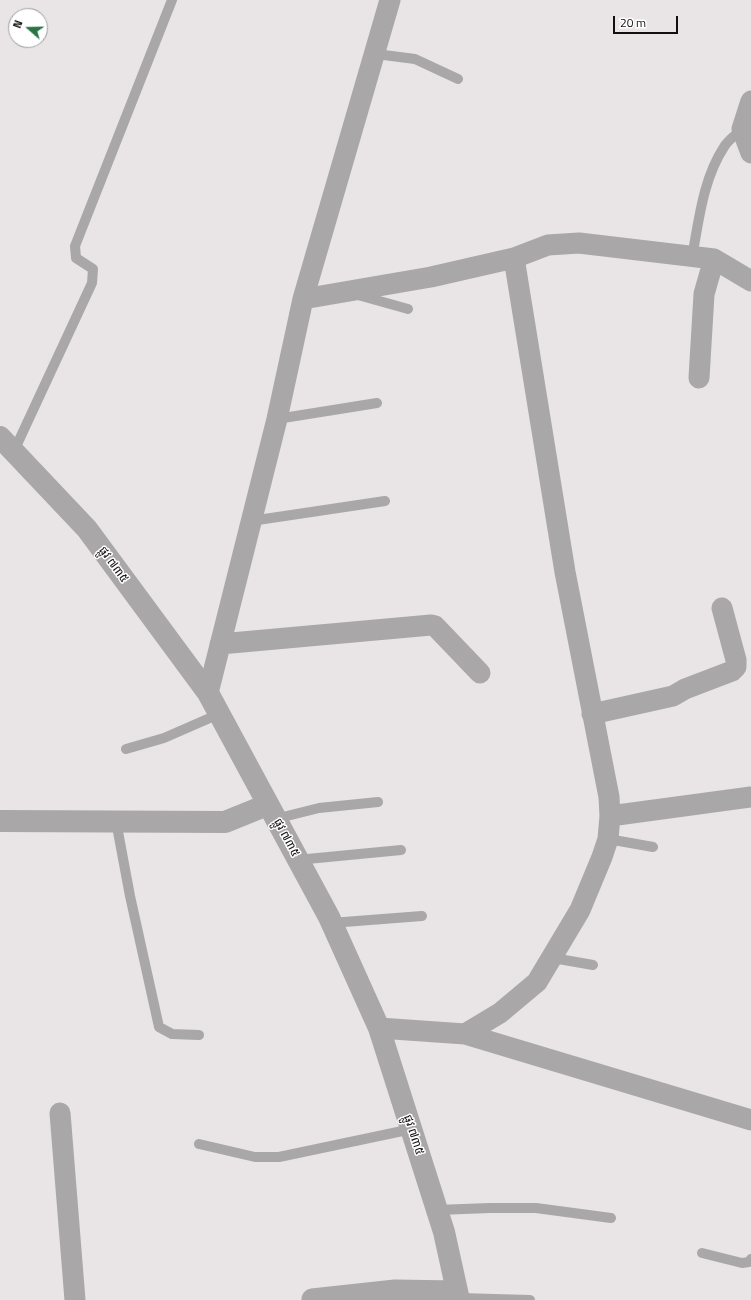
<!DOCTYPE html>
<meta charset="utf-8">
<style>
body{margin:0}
#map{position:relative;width:751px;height:1300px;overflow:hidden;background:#e9e4e5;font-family:"Titillium Web",sans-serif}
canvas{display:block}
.north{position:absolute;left:8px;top:8px;width:40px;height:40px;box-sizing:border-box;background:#fff;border:1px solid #a09f9f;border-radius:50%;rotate:290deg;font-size:11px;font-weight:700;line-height:16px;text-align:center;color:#110f0f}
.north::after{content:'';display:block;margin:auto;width:14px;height:18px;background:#297442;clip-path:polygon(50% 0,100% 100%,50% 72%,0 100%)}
.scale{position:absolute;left:613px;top:16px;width:65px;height:18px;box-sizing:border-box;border:2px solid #110f0f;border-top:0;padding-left:5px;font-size:12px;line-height:14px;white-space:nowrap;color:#110f0f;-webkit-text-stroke:3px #fff;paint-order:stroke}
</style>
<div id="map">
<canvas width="751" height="1300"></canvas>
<div class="north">N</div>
<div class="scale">20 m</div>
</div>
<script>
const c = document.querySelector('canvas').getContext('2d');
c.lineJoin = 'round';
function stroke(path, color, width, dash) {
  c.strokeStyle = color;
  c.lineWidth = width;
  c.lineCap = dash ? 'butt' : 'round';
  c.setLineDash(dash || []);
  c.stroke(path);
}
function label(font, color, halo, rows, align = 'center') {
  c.font = font + ' "Titillium Web","Noto Sans Khmer",sans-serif';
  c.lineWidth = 3;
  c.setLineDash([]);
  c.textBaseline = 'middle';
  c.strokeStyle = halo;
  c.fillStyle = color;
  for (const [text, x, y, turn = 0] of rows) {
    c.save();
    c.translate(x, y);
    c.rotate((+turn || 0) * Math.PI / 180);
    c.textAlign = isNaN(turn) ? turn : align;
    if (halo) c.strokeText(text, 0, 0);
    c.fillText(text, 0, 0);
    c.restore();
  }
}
const service = new Path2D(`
 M376,54L415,59L458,79
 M692,257C699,220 703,179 724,147C728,140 736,135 742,129
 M357,293L358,295L408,309
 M277,419L377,403
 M14,451L92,283L93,269L76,258L75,246L172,0
 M251,521L385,501
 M126,749L164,738L219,714
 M275,819L319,808L378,802
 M116,821L130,896L159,1027L172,1034L199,1035
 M608,839L653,847
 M297,860L401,850
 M331,923L422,916
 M553,958L593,965
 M199,1144L255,1157H279L412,1129
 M437,1210L490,1208H536L611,1218
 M702,1253L742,1263L749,1262L751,1259
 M459,1298L530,1300`);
const minor = new Path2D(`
 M751,101L742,129L751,153
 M303,299L431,277L514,258L548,245L579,243L714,259L751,281
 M699,378L704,294L714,259
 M220,644L431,625L435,626L480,673
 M208,693L277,419L303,299L390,0
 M592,714L673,696L685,689L732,671L736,667V660L722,608
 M610,816L751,797
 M379,1028L465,1034L500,1013L537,982L580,910L602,857L608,839L610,816L609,797L565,572L514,258
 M465,1034L751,1120
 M60,1113L75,1300
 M312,1299L395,1290L457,1291`);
const tertiary = new Path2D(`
 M0,437L87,529L208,693L329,917L379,1028L444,1232L459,1300
 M0,821L225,822L267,805`);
const streetNames = [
 ["ផ្លូវ ៧៣៥",113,565,54],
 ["ផ្លូវ ៧៣៥",286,838,62],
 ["ផ្លូវ ៧៣៥",413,1135,72]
];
stroke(service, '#a9a7a7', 10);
stroke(minor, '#a9a7a7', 21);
stroke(tertiary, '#a9a7a7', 22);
label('12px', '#110f0f', '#fff', streetNames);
</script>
